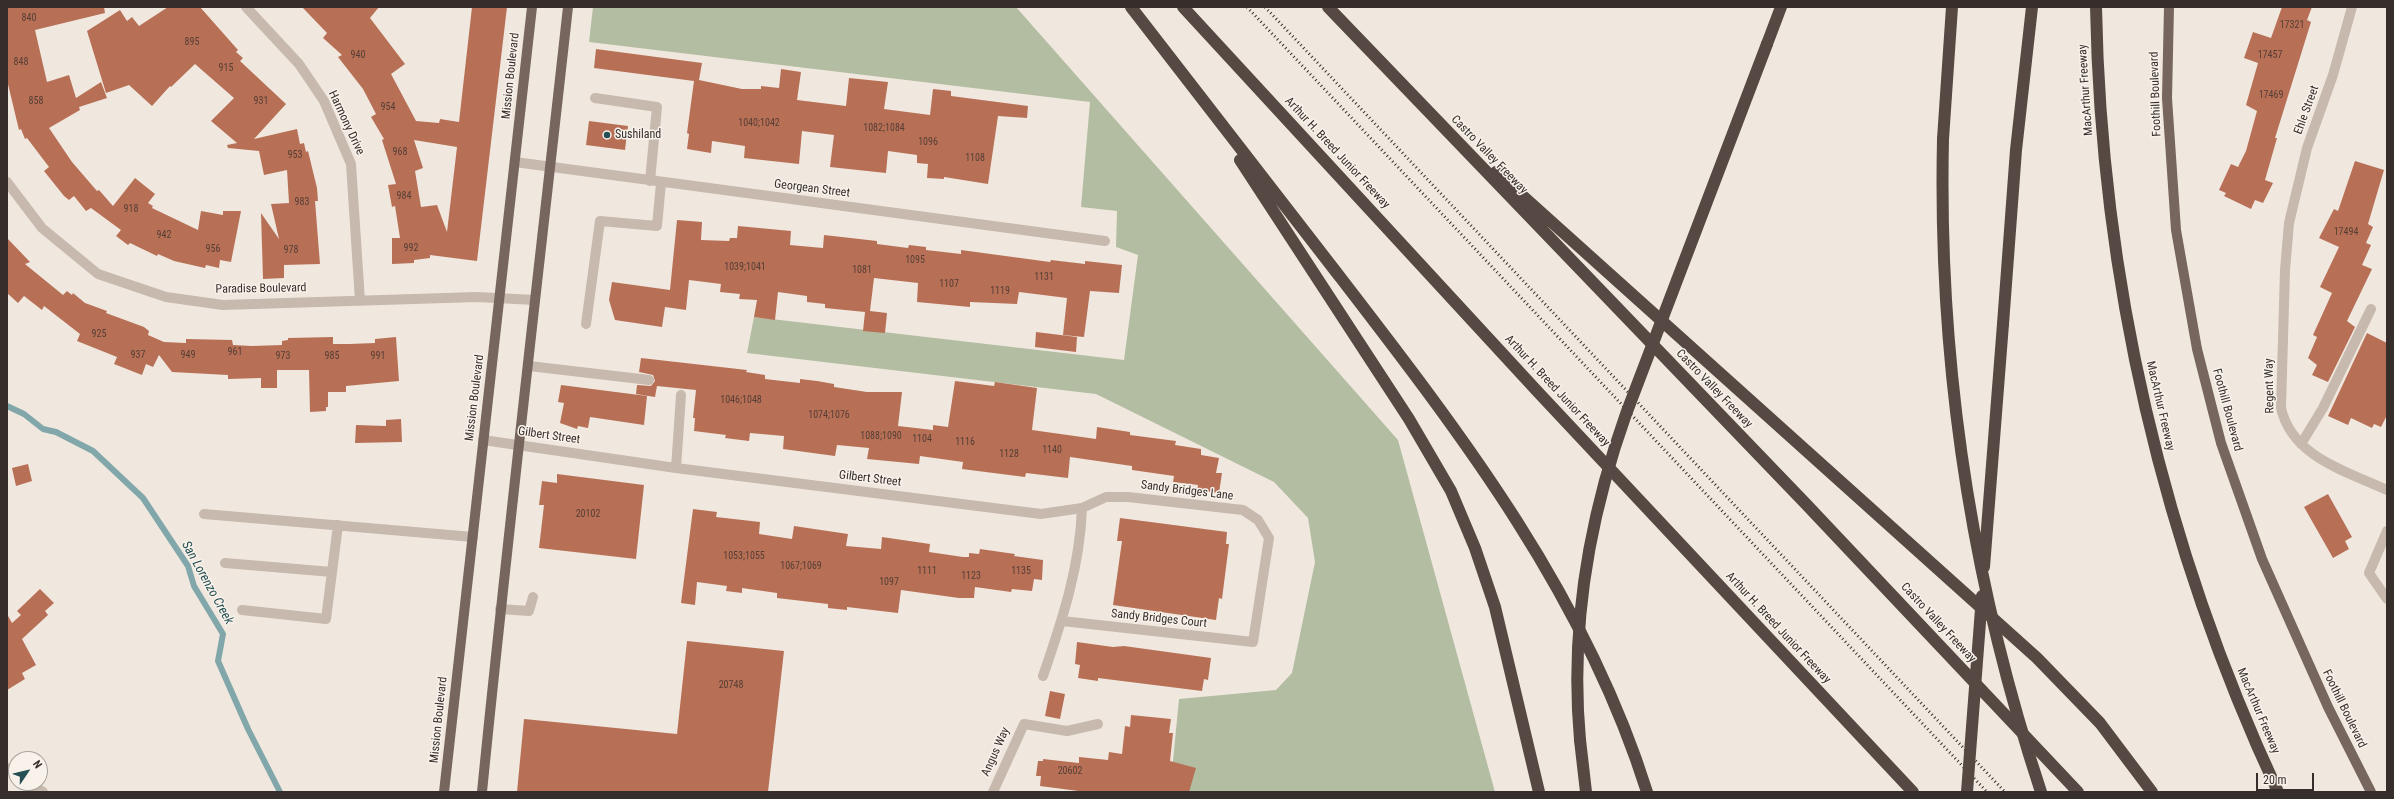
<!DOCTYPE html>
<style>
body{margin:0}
#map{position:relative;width:2394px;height:799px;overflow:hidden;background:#f0e8df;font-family:"Roboto Condensed",sans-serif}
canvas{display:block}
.frame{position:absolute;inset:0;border:8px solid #362e2a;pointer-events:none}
.north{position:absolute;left:8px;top:751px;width:40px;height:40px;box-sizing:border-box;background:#f8f2eb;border:1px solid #aaa49e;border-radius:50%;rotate:55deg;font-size:11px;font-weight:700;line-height:16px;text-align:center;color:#362e2a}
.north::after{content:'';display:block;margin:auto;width:14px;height:18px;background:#254f52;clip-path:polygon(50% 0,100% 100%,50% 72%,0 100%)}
.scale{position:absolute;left:2256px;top:773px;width:58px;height:18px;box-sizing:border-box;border:2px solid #362e2a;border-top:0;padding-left:5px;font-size:12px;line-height:14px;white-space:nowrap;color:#362e2a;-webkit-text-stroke:3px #f8f2eb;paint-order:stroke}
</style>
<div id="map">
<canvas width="2394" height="799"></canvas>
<div class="frame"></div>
<div class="north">N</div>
<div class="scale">20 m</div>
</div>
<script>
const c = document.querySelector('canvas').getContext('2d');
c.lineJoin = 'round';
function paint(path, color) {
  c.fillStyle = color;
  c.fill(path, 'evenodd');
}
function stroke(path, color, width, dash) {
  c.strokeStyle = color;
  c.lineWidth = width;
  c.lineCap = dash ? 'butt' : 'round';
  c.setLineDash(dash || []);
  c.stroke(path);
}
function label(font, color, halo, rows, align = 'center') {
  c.font = font + ' "Roboto Condensed",sans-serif';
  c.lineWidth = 3;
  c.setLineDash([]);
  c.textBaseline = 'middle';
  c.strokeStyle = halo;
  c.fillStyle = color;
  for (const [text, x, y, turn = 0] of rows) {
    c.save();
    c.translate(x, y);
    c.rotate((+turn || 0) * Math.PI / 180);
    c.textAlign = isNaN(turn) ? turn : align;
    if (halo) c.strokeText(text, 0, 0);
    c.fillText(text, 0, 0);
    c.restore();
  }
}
const green = new Path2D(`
 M593,7H1016L1398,440L1495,792H1170L1179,699L1276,690L1292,673L1315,562L1308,518L1274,482L1096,394L747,353L754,317L1124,360L1138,255L1116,247L1117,211L1081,207L1090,102L589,42Z`);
const stream = new Path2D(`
 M7,406L24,414L43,429L56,432L93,451L143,498L188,566L194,586L223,634L218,661L248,729L280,792`);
const building = new Path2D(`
 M7,7H104L105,13L35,30L47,82L69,75L76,98L101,82L107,98L79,107L80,110L49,128L72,162L97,191L99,190L113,206L135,178L155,194L148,203L153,206L152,208L198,230L201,211L223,215V211H241L231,262L220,260L219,268L206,265L205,268L174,261L158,254L157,256L130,243L128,245L116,236L121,230L91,208L86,211L74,196L69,200L64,196L44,171L49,167L27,138L25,139L21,129L19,130L7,80Z
 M168,7H200L238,50L236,52L243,58L240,61L286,104L254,139L297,129L300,144L304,143L306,152L308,151L317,188L318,201H315L320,264L284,265V278L263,279L261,213L279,239L271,204L289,203L287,170L264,175L259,151L228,148L227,145L237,143L211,121L234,98L195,64L171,87L170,86L152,106L129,85L106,93L87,31L120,10L127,21L132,17L139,26Z
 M302,7H379L370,18L405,64L391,74L416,121L439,123L440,119L459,122L472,7H507L477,261L430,255V258L414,260V263L392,264V238H400L395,206L392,207L388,185L396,184L382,140L384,139L371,117L376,114L363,89L338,57L342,55L323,38L327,33ZM414,140L457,147L447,232L437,205L421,207L415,171L423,168Z
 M2282,7H2312L2307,20L2311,22L2275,138H2277L2265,180L2273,183L2263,203L2255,200L2251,209L2224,196L2226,193L2219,190L2231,164L2238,167L2246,151L2257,111L2246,105L2258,63L2244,58L2253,32L2271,38Z
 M596,49L702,63L699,80L742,89H761V86L779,88L781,69L801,72L797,100L846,106L849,78L888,82L884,109L930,115L933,89L951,91V96L1028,106L1027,118L998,116L988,184L944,177V179L927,178L928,164L917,163V155L888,151L886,173L830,167L834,135L802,131L799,164L744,158L745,146L712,141L711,153L687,149L689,134L687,133L694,81L594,68Z
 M589,121L628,126L625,150L586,145Z
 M2355,161L2384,170L2368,224L2373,227L2366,243L2371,245L2362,265L2372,269L2347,321L2355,327L2328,382L2312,375L2317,365L2308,358L2317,337L2313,335L2332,293L2320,287L2339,247L2319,238L2334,209L2338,211Z
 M677,220L702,222L701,240L729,241L730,238H737L738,226L791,231L790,245L823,248L824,235L877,241V244L908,248L909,245L926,247V250L961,254V250L1050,262L1051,260L1085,264V261L1122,265L1119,293L1090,291L1084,337L1063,335L1067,298L1019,292L1017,304L970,302V307L917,302L918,283L874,278L870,311L887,313L885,333L863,331L865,312L825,308V304L807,302V296L778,292L775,320L754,317L757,300L739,299L740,294L720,292L721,284L689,280L686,310L665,307L662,327L615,320L609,300L612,282L670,290Z
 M7,238L30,262L25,264L63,295L67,291L72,295L73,293L85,303L107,311L106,313L144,327L149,331L148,335L164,342L186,343V339L232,340L233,345L252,346L282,345V341L288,340V338L333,337V344H349L375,343V339L396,337L399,381L346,386V392H328V407H326V411L310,412L309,370H277V388H261V378L228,379V375L172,372L159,355L153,367L146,364L142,375L114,364L117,357L77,341L80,334L44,306L42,310L24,296L18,303L7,293Z
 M1036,332L1077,337L1076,352L1035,347Z
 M2367,333L2387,343V415L2381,427L2374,424L2372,428L2351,418L2348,425L2328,416Z
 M641,358L747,370L746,372L765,375V379L800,383V379L817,381L834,384V387L867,392H902L898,426L933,430V425L948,427L955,381L994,386L995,382L1037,388L1032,430L1096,439L1097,427L1130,432V435L1176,441L1175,445L1201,449V455L1219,458L1216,473H1222L1219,493L1197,490L1198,485L1173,482L1174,476L1132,470V466L1070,457L1068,478L1026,473L1025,477L962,469L963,462L920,456L919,464L867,459L869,448L837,445L835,456L783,449L784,436L750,433L749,441L725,438L726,435L694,431L695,418H693L696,390L657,386L655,397L636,394L637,385L651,386L655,381L653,375L639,372Z
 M561,385L647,396L644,425L590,417L588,428L578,426L577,429L560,423L564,403L558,402Z
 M401,419L402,442L355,443L356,425L386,426V420Z
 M28,464L32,481L16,486L12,468Z
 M557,474L644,485L636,559L539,548L544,505H539L542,481L557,483Z
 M2328,494L2352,537L2345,541L2349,549L2333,558L2304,507Z
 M693,509L717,512L716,517L760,522L759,534L792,539L794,526L848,534L846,546L881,549L882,537L930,544L929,552L963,557H969V553L979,554L980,549L1015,554L1014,556L1043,560L1042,580L1034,579L1032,591L1012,589L1011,592L975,587L974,598H959L901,590L898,613L847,607V610L828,608V604L777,598V593L742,588V593L726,591L727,586L697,582L695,605L681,603Z
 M1120,518L1227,532L1226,544H1229L1222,599L1219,598L1216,620L1113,605L1122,541H1117Z
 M40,589L54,603L45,611L48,615L22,639L36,665L22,673L25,679L7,690V614L12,623L21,615L17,611Z
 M687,641L784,651L768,792H517L524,719L677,734Z
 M1077,642L1113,647L1124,646L1211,658L1208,680L1204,679L1202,691L1098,678V681L1078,678L1080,665L1075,664Z
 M1050,691L1065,694L1060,719L1045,716Z
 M1131,715L1171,719L1169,733H1173L1170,761L1196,768L1189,792H1086L1040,786L1041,776H1036L1038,761H1043V759L1079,763V757L1108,760L1109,752L1122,754L1125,726L1130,727Z`);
const minor = new Path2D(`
 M246,7L299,64L324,101L351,164L360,301
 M2352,7L2333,75L2307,148L2289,223L2285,270L2281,408C2292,457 2346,471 2387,490
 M595,98L657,107L650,181
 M515,162L1105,241
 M7,182L42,228L98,274L166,297L223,305L477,297L535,300
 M586,324L600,221L657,226L661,183
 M529,366L649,380
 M483,440L676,468L1041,514L1082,508L1106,497H1128L1243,510L1258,520L1269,538L1253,642L1062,621
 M2301,444L2323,408L2371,309
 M676,468L681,395
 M204,514L473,537
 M2387,531L2369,573L2387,599
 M225,563L332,572
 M500,609L529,611L533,597
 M242,610L326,619L338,525
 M1043,676C1062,621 1080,567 1082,508
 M7,768L16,774
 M29,783L43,792
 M993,792L1024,724L1067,731L1098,724`);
const major = new Path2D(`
 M2169,7L2167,98L2176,230L2197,349L2221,443L2262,559L2328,707L2371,792
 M444,792L532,7
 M482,792C508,530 539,269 568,7`);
const highway = new Path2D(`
 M1131,7C1201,97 1270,187 1340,277C1464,438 1585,595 1647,792
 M1183,7L1537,391L1913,792
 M1328,7L1805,503L2078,792
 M2096,7C2101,278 2163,546 2278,792
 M1767,44L1781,7
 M1943,139L1952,7
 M1240,160L1409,419L1451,491L1475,548L1495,607L1539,792
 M1496,172L2037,658L2100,723L2152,792
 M2003,324L2016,150L2032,7
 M1580,740L1586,792`);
const rail = new Path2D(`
 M1247,7L1987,792
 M1265,7L2005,792`);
const highwayBridge = new Path2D(`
 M1943,139C1938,361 1971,580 2041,792
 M1984,567L2003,324
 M1580,740C1570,630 1589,518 1626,414L1767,44
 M1967,792L1982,596`);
const markers = [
 [607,135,4,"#254f52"]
];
const numberNames = [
 ["840",29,18],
 ["17321",2292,25],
 ["895",192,42],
 ["940",358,55],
 ["17457",2270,55],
 ["848",21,62],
 ["915",226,68],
 ["17469",2271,95],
 ["858",36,101],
 ["931",261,101],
 ["954",388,107],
 ["1040;1042",759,123],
 ["1082;1084",884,128],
 ["1096",928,142],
 ["968",400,152],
 ["953",295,155],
 ["1108",975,158],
 ["984",404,196],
 ["983",302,202],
 ["918",131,209],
 ["17494",2346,232],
 ["942",164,235],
 ["992",411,248],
 ["956",213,249],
 ["978",291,250],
 ["1095",915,260],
 ["1039;1041",745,267],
 ["1081",862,270],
 ["1131",1044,277],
 ["1107",949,284],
 ["1119",1000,291],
 ["925",99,334],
 ["961",235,352],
 ["937",138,355],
 ["949",188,355],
 ["973",283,356],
 ["985",332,356],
 ["991",378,356],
 ["1046;1048",741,400],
 ["1074;1076",829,415],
 ["1088;1090",881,436],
 ["1104",922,439],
 ["1116",965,442],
 ["1140",1052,450],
 ["1128",1009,454],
 ["20102",588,514],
 ["1053;1055",744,556],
 ["1067;1069",801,566],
 ["1111",927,571],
 ["1135",1021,571],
 ["1123",971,576],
 ["1097",889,582],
 ["20748",731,685],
 ["20602",1070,771]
];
const streetNames = [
 ["Mission Boulevard",511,76,-84],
 ["MacArthur Freeway",2086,90,-94],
 ["Foothill Boulevard",2156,94,-92],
 ["Ehle Street",2307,110,-70],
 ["Harmony Drive",346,123,65],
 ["Arthur H. Breed Junior Freeway",1337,153,47],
 ["Castro Valley Freeway",1489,155,46],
 ["Georgean Street",812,189,7],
 ["Paradise Boulevard",261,289,-1],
 ["Regent Way",2270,386,-91],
 ["Castro Valley Freeway",1714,389,46],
 ["Arthur H. Breed Junior Freeway",1557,391,47],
 ["Mission Boulevard",475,398,-83],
 ["MacArthur Freeway",2160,406,77],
 ["Foothill Boulevard",2227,410,75],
 ["Gilbert Street",549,436,8],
 ["Gilbert Street",870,479,7],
 ["Sandy Bridges Lane",1187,491,7],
 ["Sandy Bridges Court",1159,619,6],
 ["Castro Valley Freeway",1938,623,47],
 ["Arthur H. Breed Junior Freeway",1778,628,47],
 ["Foothill Boulevard",2344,709,64],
 ["MacArthur Freeway",2258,711,67],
 ["Mission Boulevard",439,720,-84],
 ["Angus Way",996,752,-66]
];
const poiNames = [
 ["Sushiland",615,135]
];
const waterNames = [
 ["San Lorenzo Creek",207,583,61]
];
paint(green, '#b3bda1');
stroke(stream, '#82a7aa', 6);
paint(building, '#b77056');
stroke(minor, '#c7b9ad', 10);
stroke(major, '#76665d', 10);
stroke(highway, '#564943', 12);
stroke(rail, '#362e2a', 3, [1, 3]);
stroke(highwayBridge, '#564943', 12);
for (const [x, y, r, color] of markers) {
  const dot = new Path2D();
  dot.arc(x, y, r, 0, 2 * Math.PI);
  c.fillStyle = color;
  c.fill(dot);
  stroke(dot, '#f8f2eb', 1.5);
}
label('10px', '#563e35', null, numberNames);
label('12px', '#362e2a', '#f8f2eb', streetNames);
label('12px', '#362e2a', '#f8f2eb', poiNames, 'left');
label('italic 13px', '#254f52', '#f8f2eb', waterNames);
</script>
